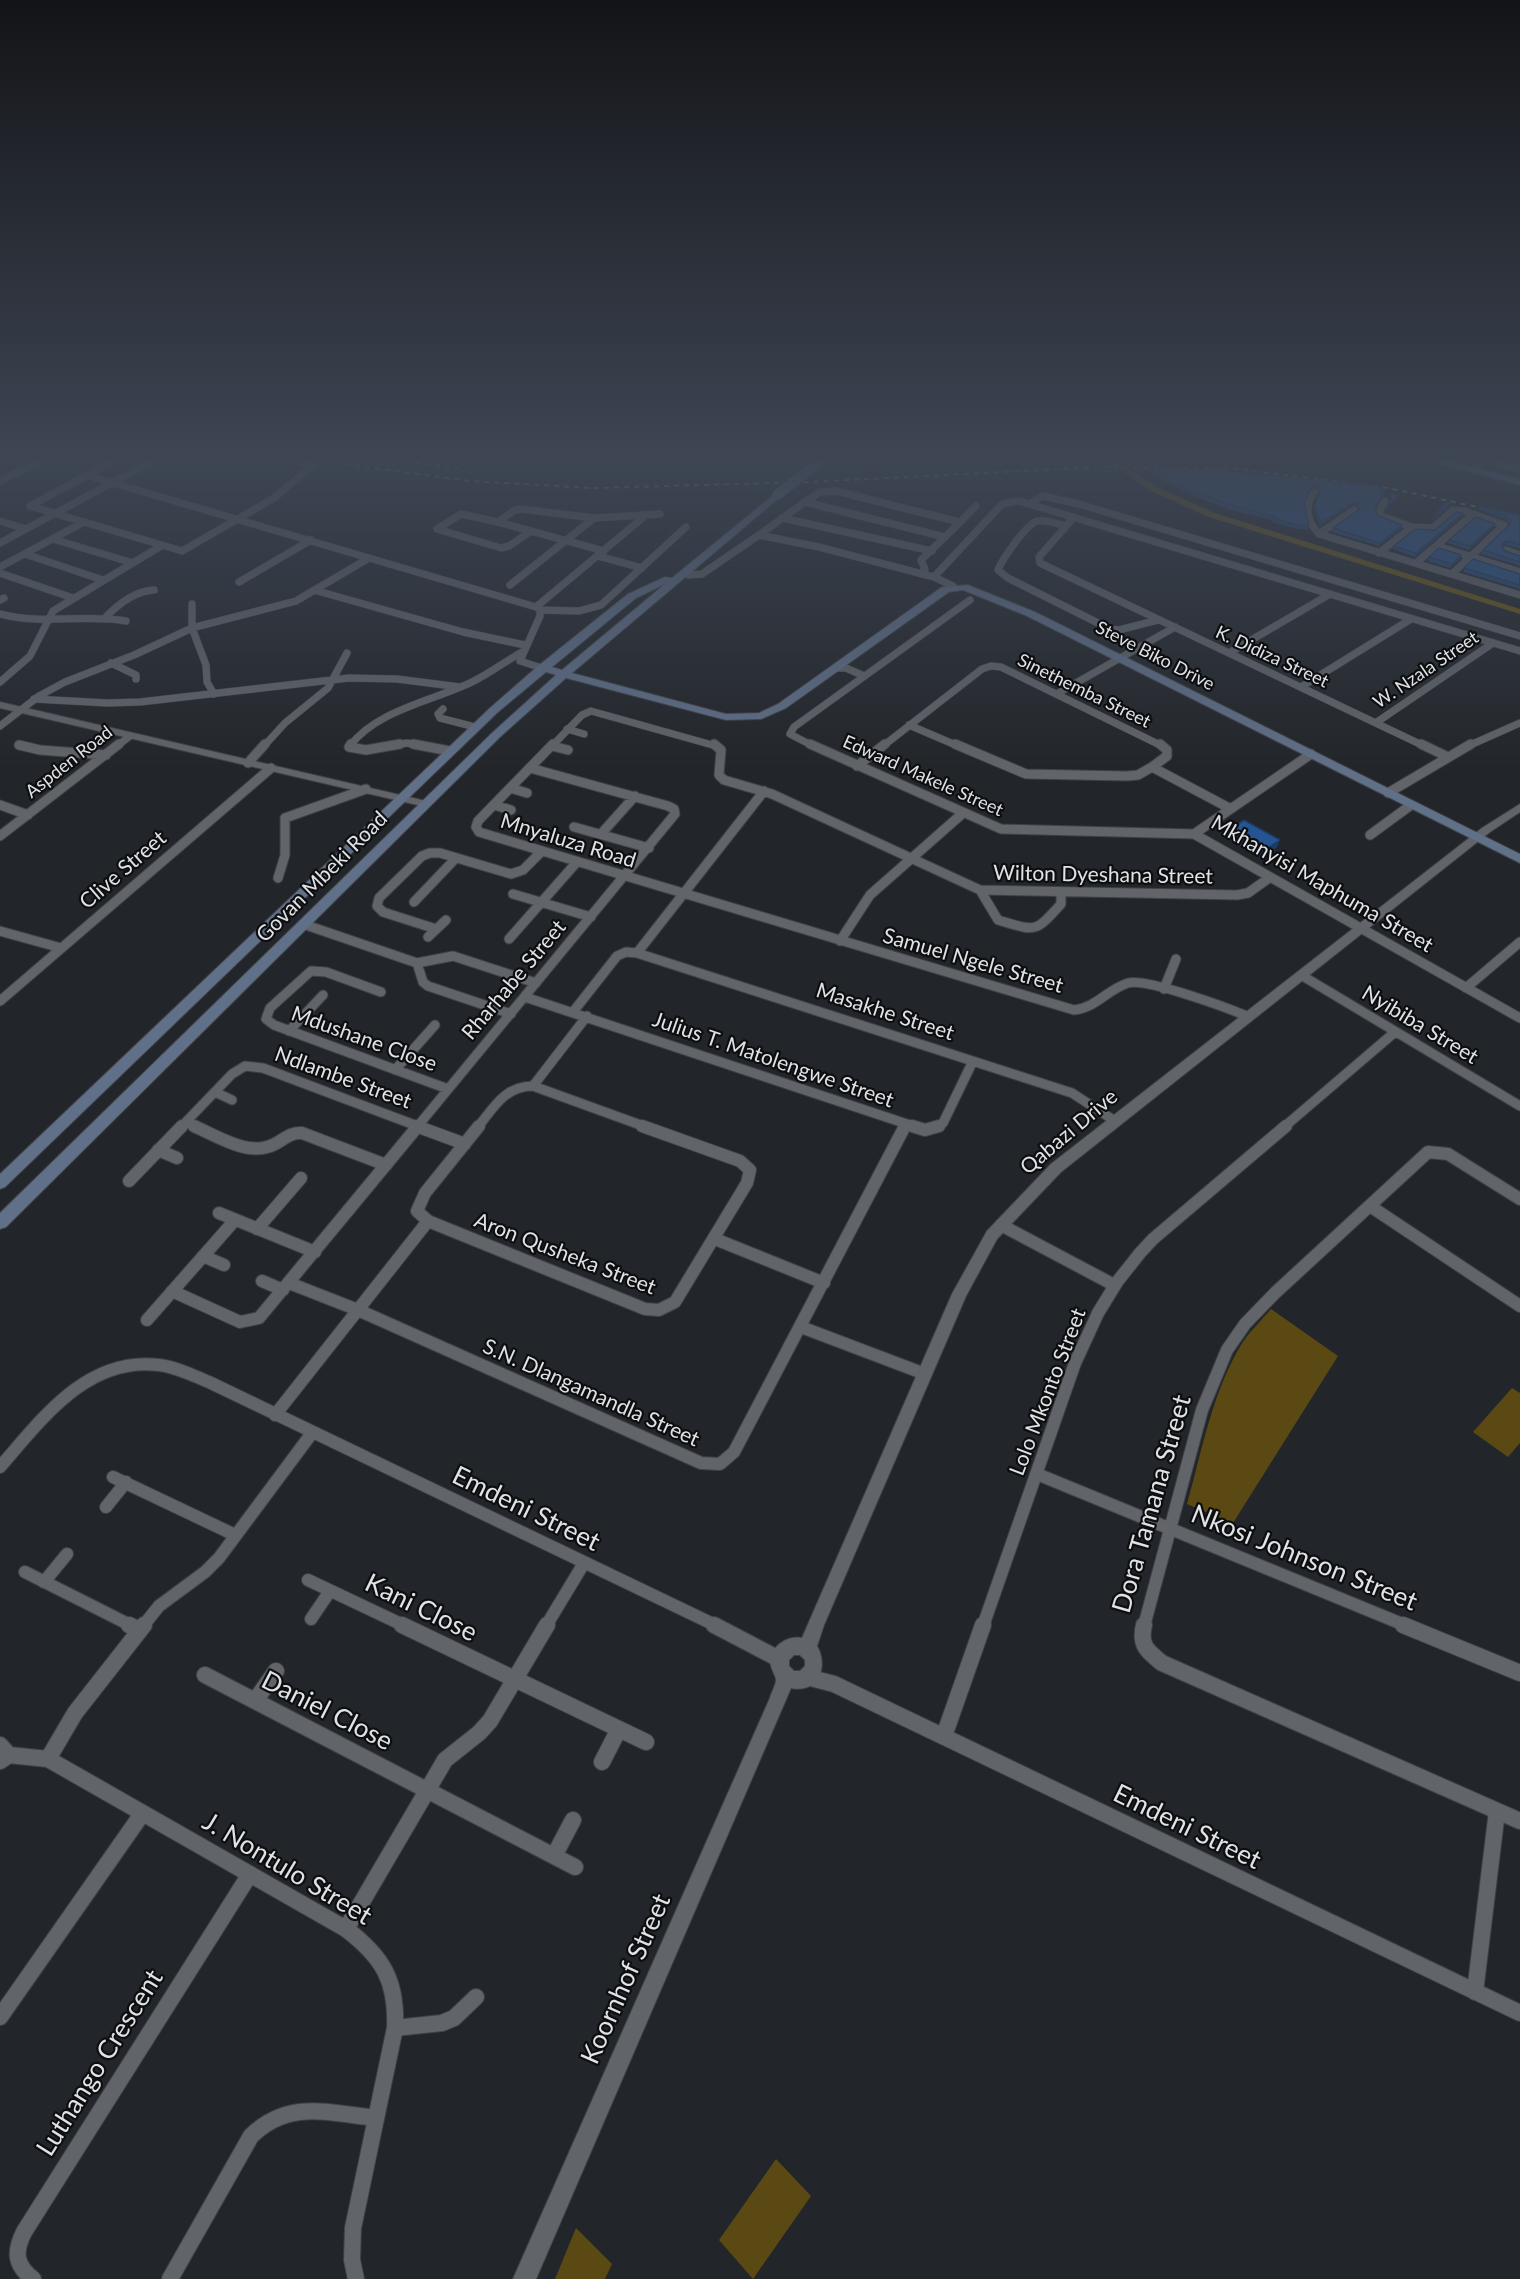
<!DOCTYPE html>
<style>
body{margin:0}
canvas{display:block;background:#222529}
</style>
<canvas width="1520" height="2279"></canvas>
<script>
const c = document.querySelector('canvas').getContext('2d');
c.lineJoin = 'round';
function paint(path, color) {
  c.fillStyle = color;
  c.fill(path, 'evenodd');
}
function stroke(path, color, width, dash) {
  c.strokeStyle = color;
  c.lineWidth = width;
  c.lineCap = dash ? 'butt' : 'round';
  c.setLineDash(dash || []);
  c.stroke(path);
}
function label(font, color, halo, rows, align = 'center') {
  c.font = font + ' Lato,sans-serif';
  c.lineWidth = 4.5;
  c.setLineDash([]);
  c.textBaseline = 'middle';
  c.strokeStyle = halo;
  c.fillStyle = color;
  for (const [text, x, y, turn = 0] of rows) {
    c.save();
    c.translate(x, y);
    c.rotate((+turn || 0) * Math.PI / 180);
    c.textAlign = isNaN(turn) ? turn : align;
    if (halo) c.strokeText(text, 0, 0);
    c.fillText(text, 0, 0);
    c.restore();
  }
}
const green = new Path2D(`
 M1271,1309L1338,1356L1233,1523L1187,1504C1202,1451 1212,1393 1241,1345C1249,1332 1261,1321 1271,1309Z
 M1512,1388L1520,1393V1443L1508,1457L1473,1432Z
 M776,2159L811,2196L753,2279L719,2240Z
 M576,2228L612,2264L605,2279H555Z`);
const canal = new Path2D(`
 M1098,454H1105L1157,487L1215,513L1520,609V614L1209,517L1151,491Z`);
const minorFar3 = new Path2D(`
 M244,454L300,461L313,465
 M537,454L557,456L566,454
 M1460,454H1463
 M1494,462L1520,469
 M110,463L30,506L182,551L274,498L313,465
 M1474,470L1487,454
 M86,475L536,607L540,610V616L520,661L542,668
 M0,481L42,460
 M1314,492C1304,508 1307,521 1319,534L1520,595
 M1385,501L1379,512L1381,516L1412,527
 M805,502L759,535L819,547L934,577
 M1029,504L1043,496L1079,504L1520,636
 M1074,517L1039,557L1040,563L1424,746
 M782,518L932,551
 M0,521L26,529
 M498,522L461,514L437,529L501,548L509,546L531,531
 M959,522L836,491L820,492L805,502L945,537L976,506
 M1066,526C1057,524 1047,519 1037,521C1027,524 1002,559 998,570L1008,578L1110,629L1119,630L1158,620
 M1319,534L1354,510
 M53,539L133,563
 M0,543L149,463
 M1437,546L1520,572
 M1506,550L1520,555
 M604,551L498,522L515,510L521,509L594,518L660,514
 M1379,553L1412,527L1433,528L1453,510L1465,511L1504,525L1453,573
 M25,554L103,580
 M598,556L642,568
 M1416,563L1472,515
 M0,567L82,523
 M0,573L73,598
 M921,573L925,569L921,560L945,537
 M689,575L702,574L759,535
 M239,582L311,540
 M510,585L594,518
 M953,586L934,577L1002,504L1019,501L1520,651
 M314,590L463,632L525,645
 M0,600L4,598
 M192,604V628L206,665L207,682L214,694
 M536,607L646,515
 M540,610L579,611L601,605L686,527
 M0,614C42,625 84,614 126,621
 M104,619C117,605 134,591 154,590
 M1229,653L1330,594
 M111,663L136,675V679
 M836,668H846L864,676
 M0,682L30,656L53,611L161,546
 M1301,687L1411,619
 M1060,692L1175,627
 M34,699L108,703L140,702L349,678L397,679L460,687
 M443,709L438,714L440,718L475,727
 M1377,722L1493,643
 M909,725L958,746
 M0,726L39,696L65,682L134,655L192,628L296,601L369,558
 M567,729L584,734
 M19,745L21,746
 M117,746L130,736
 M264,746L285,723L328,688L347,653
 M350,746C376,710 436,700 474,681C490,673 506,661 522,652
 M391,746L407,743L421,746
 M552,746L582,715L591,711L716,746
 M813,746L790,734L794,727L970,600
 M883,746L982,669L991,666L1001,667L1162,746
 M1468,746L1520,723`);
const minorFar2 = new Path2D(`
 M351,744L349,747L366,750L400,744
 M413,744L450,751
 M553,744L478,821L476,827L479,832L1074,1010C1096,1008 1108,989 1128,983C1147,978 1228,1008 1249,1017
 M714,744L721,750L719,775L724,780L772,794L980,890L1237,895L1248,893L1269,878
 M810,744L1001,829L1194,834
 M955,744L1026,774L1127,776L1138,775L1152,767
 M1160,744L1167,750V756L1152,767L1231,809
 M1421,744L1448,757
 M19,745L40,750L106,755
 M552,746L568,750
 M248,763L265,744
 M857,766L885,744
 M510,788L527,793
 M1388,793L1471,744
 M0,805L28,815
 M494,805L511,810
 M574,827L649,848
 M601,834L635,796
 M1194,834L1520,1018
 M1194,834L1311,754
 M1370,835L1411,805
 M0,836L119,744
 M278,878L285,855V818L366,789
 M980,890L998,920C1036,931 1034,934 1061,904V892
 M513,894L591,917
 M414,902L456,858
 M303,924L417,963L453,956L536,983
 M436,929L383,912L377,906L379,898L422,856L430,853H440L511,874L523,870L541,852
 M0,931L61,948
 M428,937L446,920
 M509,939L576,863
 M840,941L870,895L963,813
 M637,953L764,791
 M417,963L423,982L428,986L511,1014
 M1301,975L1520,1106
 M1466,988L1520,942
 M1164,989L1176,959
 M381,992L326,972L311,971L270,1008L266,1019L274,1025L448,1089
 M525,997L916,1127
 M0,1001L271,768
 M573,1012L617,956L626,952L637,953L1072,1093L1115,1121
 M289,1031L323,995
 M395,1070L435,1025
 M533,1086L587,1016
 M215,1092L232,1100
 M186,1122L198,1127
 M181,1127L232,1074L245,1066L263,1068L420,1127
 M417,1127L675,814L674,809L668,806L530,768
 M478,1127C494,1107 505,1086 533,1086L646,1127
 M904,1127L906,1124
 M937,1127L943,1123L973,1061
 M1284,1127L1395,1032`);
const minorFar1 = new Path2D(`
 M194,1126C214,1135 245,1154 267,1147C281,1144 287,1132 302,1133L386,1165
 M416,1126L465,1144
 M479,1126L425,1193L417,1211L428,1221L645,1309L659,1310L675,1302L747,1183L750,1170L740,1161L642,1126
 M912,1126L925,1130L939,1126
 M158,1150L177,1158
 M129,1181L182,1126
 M1370,1206L1520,1306
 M219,1213L315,1252
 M1001,1225L1114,1285
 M257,1229L301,1178
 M715,1239L824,1283
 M203,1256L224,1265
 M262,1281L283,1290
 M289,1283L358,1310L701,1463L720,1464L734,1452L905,1126
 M172,1291L240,1322L259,1318L418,1126
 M147,1320L235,1220
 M801,1327L925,1374
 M275,1415L428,1221
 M0,1467C42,1419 87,1356 159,1365C177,1367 194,1376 211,1383L717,1626
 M1037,1474L1407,1626
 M113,1477L235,1535
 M106,1507L126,1482
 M25,1572L132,1626
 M308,1580L405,1626
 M44,1582L67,1554
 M311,1619L330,1591
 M143,1626L159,1606L205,1572L219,1558L312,1433
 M546,1626L584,1563
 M983,1626L1075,1363L1098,1313L1117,1282L1140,1253L1153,1239L1286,1126
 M1144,1626L1202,1410L1227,1350L1245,1324L1275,1293L1428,1152L1448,1154L1520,1199`);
const minor = new Path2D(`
 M129,1625L139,1630
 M402,1625L646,1742
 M714,1625L779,1659
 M1144,1625C1139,1645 1147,1651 1162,1663L1520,1821
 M1403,1625L1520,1673
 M205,1675L575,1867
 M807,1677L834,1684L1520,2013
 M255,1701L276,1671
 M944,1736L983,1625
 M0,1745L9,1755
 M48,1759L75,1713L144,1625
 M0,1761L9,1755L48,1759L346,1929C383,1957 397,1981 395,2028L353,2228L352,2260L356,2279
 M602,1762L619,1729
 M554,1856L573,1820
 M346,1929L445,1760L479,1733L490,1721L547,1625
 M1475,1992L1497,1811
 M0,2017L142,1814
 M395,2028L442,2023L454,2018L476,1997
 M33,2279C15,2265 14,2252 24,2232L250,1874
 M170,2279L251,2136C289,2099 328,2113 376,2118`);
const tertiary = new Path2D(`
 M0,702L426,801L431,804L426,807L0,708Z
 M1520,804V812L1490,832L1061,1172L997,1239L966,1296L824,1625L817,1646C829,1667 818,1694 791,1688L536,2279H513L770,1698C771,1693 776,1685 776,1680C776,1676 772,1671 771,1666C768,1648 786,1635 802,1638L952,1294L987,1231L1051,1164L1482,828ZM794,1655H800L805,1660V1666L800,1671H794L789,1666V1660Z`);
const secondary = new Path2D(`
 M828,454H837L819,467H813V463Z
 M777,492L780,493V497L572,673L726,714L759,713L778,704L942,587L968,585L1035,612L1520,854V863L1027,616L963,590L949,592L786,708L761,719L726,720L566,678L500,737L6,1227L0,1229V1213L492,733L556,675L546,672L498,712L5,1187L0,1189V1174L490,708L538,666L628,594L665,577L672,578ZM665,584L562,670L552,667L636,598Z`);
const primary = new Path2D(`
 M1405,454H1419L1520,479V485Z`);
const rail = new Path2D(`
 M266,454L471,481L593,488L810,482L1102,467L1237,469L1388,488L1520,516
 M346,454L458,468`);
const secondaryBridge = new Path2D(`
 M777,495L816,465`);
const wall = new Path2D(`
 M1149,469L1221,470L1385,492L1384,496L1375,508L1377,515L1402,525L1401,529L1379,546L1332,532L1333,528L1359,510V507L1354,504L1320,526L1314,509L1319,491L1314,486L1309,489L1304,505L1309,525L1308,529H1296L1272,522V520L1228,509L1190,494L1161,479V478L1148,472Z
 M1479,506L1520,515V549L1507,545L1502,547L1505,551L1520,556V566L1481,554L1483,550L1510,524L1506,520L1478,509Z
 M1463,513L1462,516L1415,557L1393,549L1394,546L1435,530Z
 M1495,524L1493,527L1469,550L1448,543L1449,540Z
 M1461,555L1460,559L1450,568L1427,561L1429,557Z
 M1464,568L1520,574V589L1463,572Z
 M1229,830L1277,847L1262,858L1226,838Z`);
const shadedWall = new Path2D(`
 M1315,483L1314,486L1309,489L1310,486Z
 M1398,495L1396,498L1386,512L1387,508Z
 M1355,501L1354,504L1320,526L1321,523Z
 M1451,502L1450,506L1430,522L1432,519Z
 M1463,513L1462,516L1415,557L1416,553Z
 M1495,524L1493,527L1469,550L1470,546Z
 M1402,525L1401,529L1379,546L1380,543Z
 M1509,541L1507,545L1502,546L1503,542Z
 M1461,555L1460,559L1450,568L1452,564Z
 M1280,840L1277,847L1262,858L1265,850Z`);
const building = new Path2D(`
 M1149,469L1221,470L1373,486L1382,488L1380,491L1385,492L1375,506L1377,515L1402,525L1380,543L1333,528L1360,509V504L1355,501L1321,523L1315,506L1321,488L1315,483L1310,486L1304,504L1309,525H1297L1273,518L1274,516L1229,505L1191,490L1162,476L1164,475Z
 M1389,493L1398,495L1387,508L1392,498Z
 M1451,502L1432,519L1445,503Z
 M1479,506L1520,515V545L1509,541L1503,542L1502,547L1505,551L1520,556V562L1483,550L1509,525L1511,521L1507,516Z
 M1456,512L1463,513L1416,553L1394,546L1415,529L1435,530Z
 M1476,517L1495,524L1470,546L1449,540Z
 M1439,548L1461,555L1452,564L1429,557Z
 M1473,559L1520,574V585L1464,568Z
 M1244,820L1280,840L1265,850L1229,830Z`);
const farStreetnames = [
 ["Steve Biko Drive",1155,656,27],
 ["K. Didiza Street",1272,657,25],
 ["W. Nzala Street",1426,670,-34],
 ["Sinethemba Street",1084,691,26],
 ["Aspden Road",69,762,-38],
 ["Edward Makele Street",923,776,24]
];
const streetNames = [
 ["Mnyaluza Road",568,841,17],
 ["Clive Street",123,870,-41],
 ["Wilton Dyeshana Street",1103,875,1],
 ["Govan Mbeki Road",322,877,-45],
 ["Mkhanyisi Maphuma Street",1322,884,30],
 ["Samuel Ngele Street",973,961,16],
 ["Rharhabe Street",514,980,-50],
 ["Masakhe Street",885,1012,18],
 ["Nyibiba Street",1420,1025,31],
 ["Mdushane Close",364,1039,20],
 ["Julius T. Matolengwe Street",773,1060,19],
 ["Ndlambe Street",343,1078,20],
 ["Qabazi Drive",1069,1132,-40],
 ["Aron Qusheka Street",565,1254,21],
 ["Lolo Mkonto Street",1048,1392,-69],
 ["S.N. Dlangamandla Street",591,1393,24]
];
const nearStreetnames = [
 ["Dora Tamana Street",1152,1504,-74],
 ["Emdeni Street",526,1509,26],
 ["Nkosi Johnson Street",1304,1558,22],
 ["Kani Close",421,1608,26],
 ["Daniel Close",327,1711,27],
 ["Emdeni Street",1187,1827,26],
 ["J. Nontulo Street",287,1869,31],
 ["Koornhof Street",626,1979,-66],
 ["Luthango Crescent",100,2063,-58]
];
paint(green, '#5b4914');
paint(canal, '#6e570d');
stroke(minorFar3, '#3f4145', 8);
stroke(minorFar2, '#3f4145', 11);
stroke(minorFar1, '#3f4145', 14);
stroke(minor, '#3f4145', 18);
stroke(tertiary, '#3f4145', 2);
stroke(secondary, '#3f4145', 2);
stroke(primary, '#3f4145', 3);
stroke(minorFar3, '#616469', 7);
stroke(minorFar2, '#616469', 9);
stroke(minorFar1, '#616469', 12);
stroke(minor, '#616469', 16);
paint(tertiary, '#616469');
paint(secondary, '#607088');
paint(primary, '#5e7da7');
stroke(rail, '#8c8f92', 2, [5, 5]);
stroke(secondaryBridge, '#3f4145', 11, []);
stroke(secondaryBridge, '#607088', 10);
paint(wall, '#21487e');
paint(shadedWall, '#1b3b66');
paint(building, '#265492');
stroke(building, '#1b3b66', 1.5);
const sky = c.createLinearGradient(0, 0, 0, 773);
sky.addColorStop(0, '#131417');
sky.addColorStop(0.59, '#3e4654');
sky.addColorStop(1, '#3e465400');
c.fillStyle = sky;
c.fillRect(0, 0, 1520, 773);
label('18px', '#e0e2e5', '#0d0e10', farStreetnames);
label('21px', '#e0e2e5', '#0d0e10', streetNames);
label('26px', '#e0e2e5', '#0d0e10', nearStreetnames);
</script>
